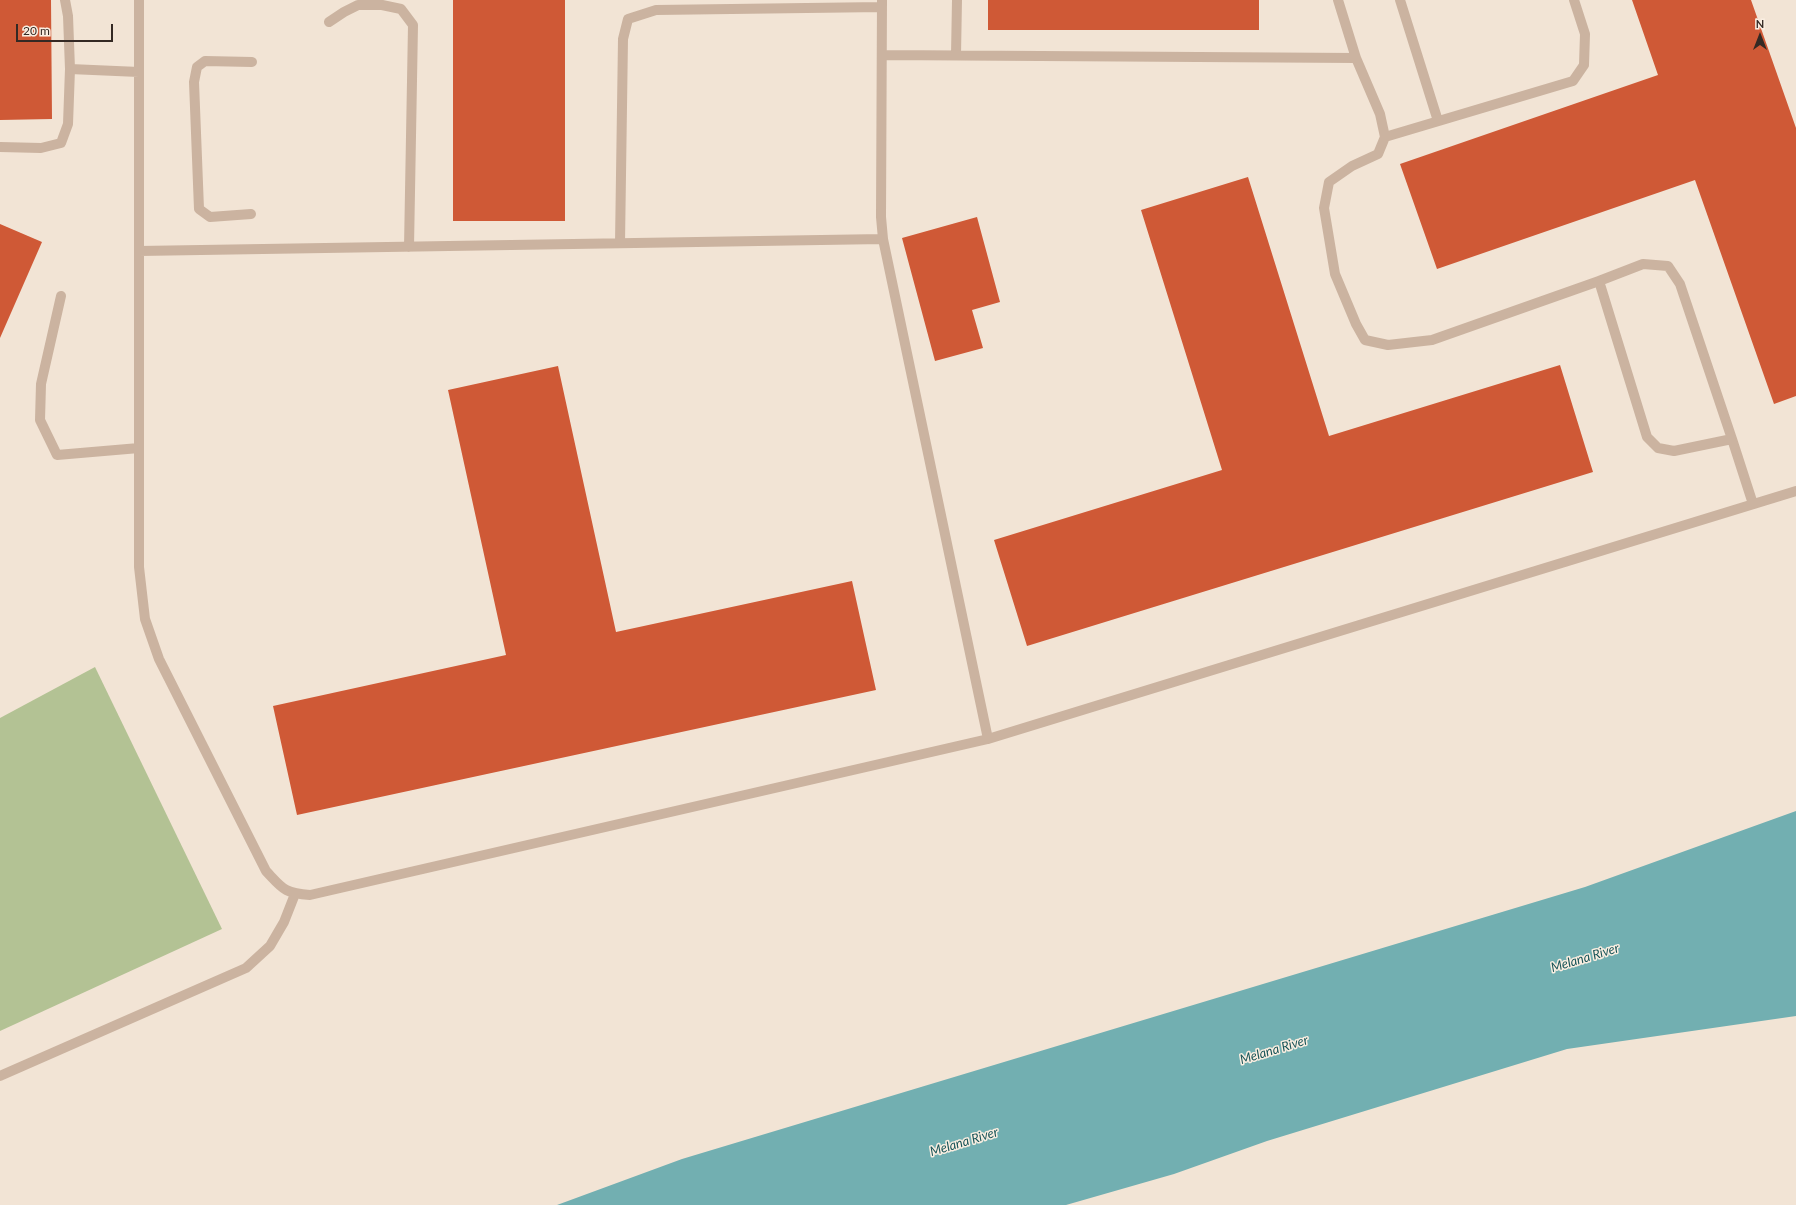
<!DOCTYPE html>
<style>
body{margin:0}
#map{position:relative;width:1796px;height:1205px;overflow:hidden;background:#f2e4d5;font-family:Lato,sans-serif}
canvas{display:block}
.north{position:absolute;left:1740px;top:16px;width:40px;height:40px;-webkit-text-stroke:3px #faeee1;paint-order:stroke;rotate:0deg;font-size:11px;font-weight:700;line-height:16px;text-align:center;color:#342924}
.north::after{content:'';display:block;margin:auto;width:14px;height:18px;background:#342924;clip-path:polygon(50% 0,100% 100%,50% 72%,0 100%)}
.scale{position:absolute;left:16px;top:24px;width:97px;height:18px;box-sizing:border-box;border:2px solid #342924;border-top:0;padding-left:5px;font-size:12px;line-height:14px;white-space:nowrap;color:#342924;-webkit-text-stroke:3px #faeee1;paint-order:stroke}
</style>
<div id="map">
<canvas width="1796" height="1205"></canvas>
<div class="north">N</div>
<div class="scale">20 m</div>
</div>
<script>
const c = document.querySelector('canvas').getContext('2d');
c.lineJoin = 'round';
function paint(path, color) {
  c.fillStyle = color;
  c.fill(path, 'evenodd');
}
function stroke(path, color, width, dash) {
  c.strokeStyle = color;
  c.lineWidth = width;
  c.lineCap = dash ? 'butt' : 'round';
  c.setLineDash(dash || []);
  c.stroke(path);
}
function label(font, color, halo, rows, align = 'center') {
  c.font = font + ' Lato,sans-serif';
  c.lineWidth = 3;
  c.setLineDash([]);
  c.textBaseline = 'middle';
  c.strokeStyle = halo;
  c.fillStyle = color;
  for (const [text, x, y, turn = 0] of rows) {
    c.save();
    c.translate(x, y);
    c.rotate((+turn || 0) * Math.PI / 180);
    c.textAlign = isNaN(turn) ? turn : align;
    if (halo) c.strokeText(text, 0, 0);
    c.fillText(text, 0, 0);
    c.restore();
  }
}
const green = new Path2D(`
 M95,667L222,929L0,1031V718Z`);
const water = new Path2D(`
 M1796,811V1016L1567,1049L1267,1141L1174,1174L1066,1205H557L682,1159L1585,887Z`);
const building = new Path2D(`
 M0,0H51L52,119L0,120Z
 M453,0H565V221H453Z
 M988,0H1259V30H988Z
 M1632,0H1751L1796,128V396L1774,404L1695,180L1437,269L1400,164L1658,75Z
 M1248,177L1329,436L1560,365L1593,472L1027,646L994,540L1222,470L1141,210Z
 M977,217L1000,302L972,310L983,348L935,361L902,238Z
 M0,224L42,242L0,338Z
 M558,366L616,632L852,581L876,690L297,815L273,706L506,655L448,390Z`);
const lane = new Path2D(`
 M139,0V567L145,619L159,659L266,871C283,889 284,893 310,895L988,739
 M882,0L881,217L883,239L988,739L1796,491
 M1338,0L1356,58
 M1400,0L1438,121
 M329,22L344,12L358,5H382L401,9L413,25L409,247
 M882,55L1356,58L1380,114L1385,137L1378,154L1352,166L1329,182L1324,208L1335,274L1356,324L1365,340L1388,345L1432,340L1599,281L1647,437L1658,448L1674,451L1732,439L1753,504
 M956,55L957,0
 M70,69L139,72
 M1385,137L1573,81L1584,65L1585,34L1574,0
 M0,147L41,148L61,143L68,124L70,69L68,16L65,0
 M251,214L210,217L199,209L194,82L197,67L205,61L252,62
 M620,243L623,39L628,19L656,10L882,7
 M139,251L883,239
 M1599,281L1643,264L1668,266L1680,284L1732,439
 M61,296L41,384L40,420L57,455L139,448
 M0,1076L246,968L270,946L284,922L295,894`);
const waterNames = [
 ["Melana River",1585,958,-17],
 ["Melana River",1274,1050,-17],
 ["Melana River",964,1142,-17]
];
paint(green, '#b3c294');
paint(water, '#72afb1');
paint(building, '#cf5936');
stroke(lane, '#cbb3a0', 10);
label('italic 13px', '#175458', '#faeee1', waterNames);
</script>
